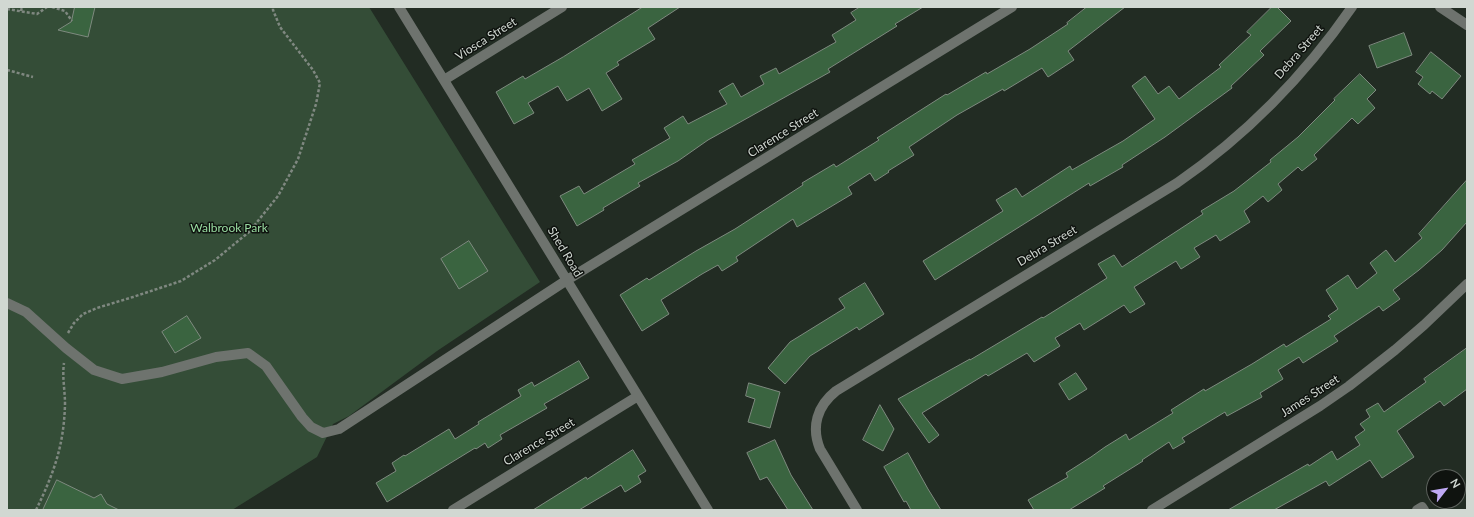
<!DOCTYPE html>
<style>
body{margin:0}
#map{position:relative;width:1474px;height:517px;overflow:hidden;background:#222c23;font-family:Lato,sans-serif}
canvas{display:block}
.frame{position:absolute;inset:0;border:8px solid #d1d8d2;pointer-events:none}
.north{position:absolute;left:1426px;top:469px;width:40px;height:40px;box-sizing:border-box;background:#0f130f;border:1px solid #5d625d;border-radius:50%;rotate:59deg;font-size:11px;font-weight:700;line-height:16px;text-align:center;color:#d1d8d2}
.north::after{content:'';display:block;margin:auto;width:14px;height:18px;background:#bfa9f4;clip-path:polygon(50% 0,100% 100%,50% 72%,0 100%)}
</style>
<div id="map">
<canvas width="1474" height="517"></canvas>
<div class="frame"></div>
<div class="north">N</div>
</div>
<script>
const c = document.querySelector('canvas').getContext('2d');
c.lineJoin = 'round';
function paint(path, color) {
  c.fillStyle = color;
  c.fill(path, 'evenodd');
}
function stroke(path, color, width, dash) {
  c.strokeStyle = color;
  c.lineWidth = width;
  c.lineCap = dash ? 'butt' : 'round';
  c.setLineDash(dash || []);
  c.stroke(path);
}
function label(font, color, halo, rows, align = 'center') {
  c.font = font + ' Lato,sans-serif';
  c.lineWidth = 3;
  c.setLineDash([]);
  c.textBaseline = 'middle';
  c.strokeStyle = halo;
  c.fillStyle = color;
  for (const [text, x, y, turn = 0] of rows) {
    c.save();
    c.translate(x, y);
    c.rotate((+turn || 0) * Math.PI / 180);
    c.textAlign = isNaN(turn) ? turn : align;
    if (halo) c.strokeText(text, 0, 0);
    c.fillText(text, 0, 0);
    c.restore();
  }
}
const green = new Path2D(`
 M7,7H369L540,282L437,351L349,416L333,424L317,457L232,510H7Z`);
const building = new Path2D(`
 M75,7H95L88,37L58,30L71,22Z
 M643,7H680L648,28L655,39L617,62L619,65L606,73L622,99L602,111L589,88L567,101L558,86L528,103L534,113L514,124L496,92L523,76L525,79L563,57Z
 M860,7H923L895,24L897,26L828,69L830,72L708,140L678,161L638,183L640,186L603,208L604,210L577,226L560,196L579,186L584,194L635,164L632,160L670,138L664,128L683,116L688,124L727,104L719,91L733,83L741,97L764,84L760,76L776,68L779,74L836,42L832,35L856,20L851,13Z
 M1087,7H1125L1068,51L1074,60L1048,77L1042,68L1004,91L1003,89L957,115L909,147L914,155L888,171L889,172L875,181L870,173L848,187L852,194L797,227L793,219L736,257L738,261L722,271L718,265L702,274L661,300L669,314L642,331L620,295L647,278L649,280L696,251L735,229L803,185L802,183L834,164L836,167L879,140L877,138L946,94L947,95L986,72L987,74L1030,49L1068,24L1067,23Z
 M1272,7H1277L1291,21L1260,51L1264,55L1231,86L1232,88L1165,137L1122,165L1123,167L1090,186L1089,183L935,280L923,261L1003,211L996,200L1016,188L1022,197L1070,166L1072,170L1123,141L1155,119L1132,86L1145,76L1158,94L1169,86L1179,99L1221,67L1219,65L1251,35L1247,32Z
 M1404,33L1412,55L1377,68L1369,46Z
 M1431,52L1461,76L1442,99L1432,91L1430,94L1418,84L1423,77L1416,72Z
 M1360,74L1376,90L1367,99L1375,108L1358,124L1352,118L1314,155L1317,159L1302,171L1298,167L1278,184L1282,190L1268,202L1263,196L1244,211L1250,222L1220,241L1216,235L1194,248L1200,257L1181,269L1176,261L1134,287L1145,304L1130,313L1124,305L1084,330L1080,323L1055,338L1060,346L1034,362L1027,353L988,376L986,374L922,413L939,435L929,443L898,399L970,359V360L1042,317L1043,318L1107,278L1098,264L1114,255L1122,267L1203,214L1201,211L1234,191L1271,162L1270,160L1298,137L1335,100L1334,99Z
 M1467,180V222L1442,250L1419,270L1393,290L1400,299L1383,311L1379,306L1334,336L1338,341L1303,363L1299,357L1278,370L1283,379L1260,393L1262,397L1227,416L1225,412L1182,438L1185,442L1173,449L1169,442L1142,460L1143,461L1103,486L1105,488L1069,510H1034L1028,500L1068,477L1066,473L1091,457L1105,447L1126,434L1129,440L1173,413L1171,410L1204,389L1205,391L1252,364L1284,344L1286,347L1331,319L1328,316L1338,309L1326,290L1348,275L1357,289L1377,273L1370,263L1386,250L1395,262L1422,238L1419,234Z
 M469,241L488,271L459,289L441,259Z
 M865,283L884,314L859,330L857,327L810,356L785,384L768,368L790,342L845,308L839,299Z
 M187,316L201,338L175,353L162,332Z
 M1467,348V389L1444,406L1440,401L1397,431L1414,457L1382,478L1370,460L1329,486L1326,481L1274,510H1228L1308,464L1309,466L1332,451L1337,460L1360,445L1355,437L1365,430L1360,424L1370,417L1366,410L1378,403L1384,412L1426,382L1424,379Z
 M579,361L589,378L544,404L547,408L500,435L502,439L488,448L485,443L476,449L475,448L387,502L376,483L396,471L392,463L404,455L405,456L449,429L455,439L479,424L478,422L521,396L518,390L532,382L534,386Z
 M1076,373L1087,389L1069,400L1059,384Z
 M749,383L780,392L770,428L748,422L755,399L746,396Z
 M880,405L894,429L883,451L863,440Z
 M775,440L791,475L813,510H788L767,477L760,480L747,453Z
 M633,450L646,471L638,476L641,482L625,492L621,485L579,510H533L586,477L587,479Z
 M908,453L928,489L941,510H911L906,501L904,502L884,467Z
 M57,480L94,498L101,494L107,504L119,510H43Z`);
const path = new Path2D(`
 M52,7L65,11L72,21
 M7,9L37,14L47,7
 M21,11L22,7
 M7,70L33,77
 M68,333L74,323L83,314L97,308L133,297L181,281L215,260L249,232L278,196L298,159L316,104L320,83L313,70L280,27L273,10V7
 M36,510C54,473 64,445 65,404C65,390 62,377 64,363`);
const minor = new Path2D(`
 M399,7L708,510
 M1440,7L1467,25
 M444,80L562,7
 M7,303L26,312L66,348L94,370L122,379L162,372L216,357L248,353L266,366L302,417L311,427L323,433L339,429L567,280L1012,7
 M453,510L638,396
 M857,510L820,449C811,427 817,406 836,391L1177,183C1245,136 1305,75 1352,7
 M1152,510L1320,406L1349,386L1395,350L1424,325L1467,284
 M1417,510L1422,507L1424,510`);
const streetNames = [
 ["Viosca Street",486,39,-32],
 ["Debra Street",1299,52,-49],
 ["Clarence Street",783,133,-32],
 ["Debra Street",1047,246,-31],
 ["Shed Road",565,252,59],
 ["James Street",1310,396,-33],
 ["Clarence Street",539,442,-31]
];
const parkNames = [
 ["Walbrook Park",229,228]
];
paint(green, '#344d37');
paint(building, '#3a6440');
stroke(building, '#7e8a7f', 1);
stroke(path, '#7f8880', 2.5, [3, 2]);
stroke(minor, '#6e736e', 10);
label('12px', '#d1d8d2', '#0f130f', streetNames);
label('12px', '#99dca1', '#0f130f', parkNames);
</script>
